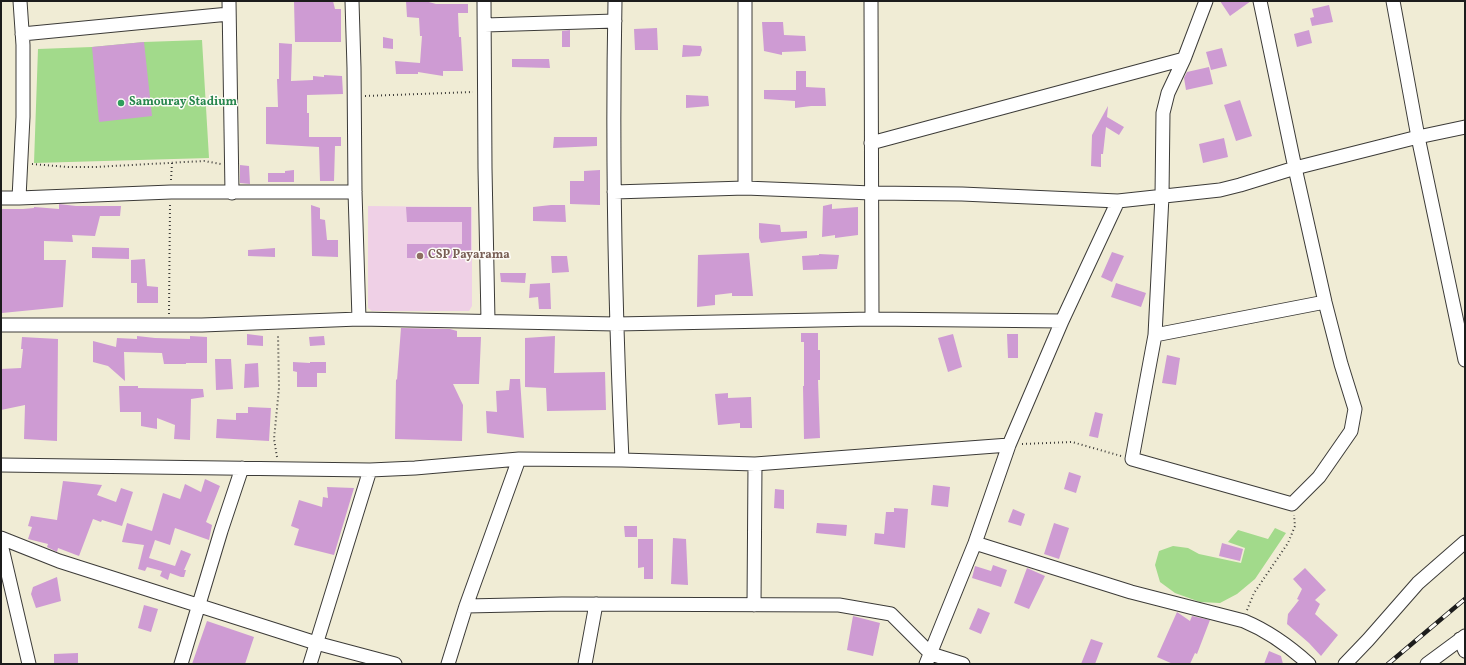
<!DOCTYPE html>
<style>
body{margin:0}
#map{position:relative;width:1466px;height:665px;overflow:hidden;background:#f0ecd5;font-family:Vollkorn,serif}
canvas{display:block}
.frame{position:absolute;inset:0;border:2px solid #1c1c1c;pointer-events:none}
</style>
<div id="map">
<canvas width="1466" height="665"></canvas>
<div class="frame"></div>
</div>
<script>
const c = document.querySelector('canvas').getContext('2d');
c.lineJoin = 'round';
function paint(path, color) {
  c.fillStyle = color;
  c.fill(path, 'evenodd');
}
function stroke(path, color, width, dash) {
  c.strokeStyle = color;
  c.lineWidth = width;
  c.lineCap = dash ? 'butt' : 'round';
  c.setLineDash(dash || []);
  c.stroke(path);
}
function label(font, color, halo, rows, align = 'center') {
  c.font = font + ' Vollkorn,serif';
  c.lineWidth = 3;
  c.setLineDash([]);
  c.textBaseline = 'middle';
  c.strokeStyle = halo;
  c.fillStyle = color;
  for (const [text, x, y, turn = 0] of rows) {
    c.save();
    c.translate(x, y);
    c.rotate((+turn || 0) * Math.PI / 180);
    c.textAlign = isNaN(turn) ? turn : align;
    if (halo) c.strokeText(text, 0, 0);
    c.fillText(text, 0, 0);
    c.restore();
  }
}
const built = new Path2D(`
 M368,206L472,207V306L469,311H372L368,308Z`);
const green = new Path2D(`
 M202,40L209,158L34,163L38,49L92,47L144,42Z
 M1275,528L1286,533L1255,579L1237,594L1220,603L1200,602L1175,593L1160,582L1155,565L1159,551L1173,546L1188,548L1199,554L1241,563L1245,548L1228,542L1238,530L1268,539Z`);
const building = new Path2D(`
 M294,1H333L335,9H341V42H295Z
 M406,1H425L436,4H468V13H458L459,37H461L463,71H443V76L418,72V74H396L395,61L420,63L422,36H420L419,18L407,17Z
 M1220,1H1251L1230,16Z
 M1329,5L1333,22L1312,26L1310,18L1314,17L1312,9Z
 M762,22H783L784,35L805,36L806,51L782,52V55L764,51Z
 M657,28L658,50H635L634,29Z
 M570,30V47H562V31Z
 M1309,30L1312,43L1297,47L1294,34Z
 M383,37L393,39V49L383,48Z
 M144,42L152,116L99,122L92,47Z
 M279,43L292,44L291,81L313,80V76L324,77V75L342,76L343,94L307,95V113H309V137H341V146H335L334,181H320L319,147L266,144V107H278L277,79H279Z
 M683,45L701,46L702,50L700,56L682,57Z
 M1222,48L1227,66L1211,70L1206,52Z
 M512,59H549L550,68L512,67Z
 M1209,67L1213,84L1186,90L1184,78L1187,72Z
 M796,71H806V87L825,88L826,106H811L795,108V101L764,99V90H796Z
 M686,95L708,96L709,106L686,108Z
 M1240,100L1252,136L1236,141L1224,105Z
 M1108,106L1107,117L1124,127L1119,135L1106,127L1103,154H1101V167L1091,166L1092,135Z
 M554,137H597V146L553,148Z
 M1224,138L1228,157L1203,163L1199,144Z
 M240,165L249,166L250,184L240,183Z
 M294,170V182H268V173H285V171Z
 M600,170V205L570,204V181H584V171Z
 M59,204L76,206H121L120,216H100L95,236L72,235L73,242L44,241V260H66L63,307L2,313L1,209H23L34,208V207L59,209Z
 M832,204V209L858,207V235L835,238V235L822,237L823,206Z
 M311,205L320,208V219L325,220L327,240H338V257L312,256Z
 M551,205H565L566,222L533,221V207Z
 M406,207H471V260H462V258H407V244H462V222H407Z
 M759,223L780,225L781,232L807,231V238L761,243L759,238Z
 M92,247L129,248V259L92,258Z
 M275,248V257L248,256V250Z
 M1112,252L1124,256L1112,282L1101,277Z
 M749,253L753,296H732V293L715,295V305L697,307L698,255Z
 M819,254L839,255L837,269L803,270L802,256L819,255Z
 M551,256H567L569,272L552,273Z
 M145,259L147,286L158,287V303H137V283H131V260Z
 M500,273H526L525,283L501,282Z
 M550,283L551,309H539L538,297L529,298L530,284Z
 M1116,283L1146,293L1141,307L1111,297Z
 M401,328L450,329L457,331V337H481L479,384H453L463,405L462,441L395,439L396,379L397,380Z
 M801,333H818V350H820V380H818L820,438L804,439L803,386H804V342H801Z
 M247,334L263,336V346L247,345Z
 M953,334L962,367L948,372L938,338Z
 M1007,334H1018V358H1008Z
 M137,336L155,338L190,339V336L207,337V363H186V364H164L162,353L124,352L125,381L108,366L93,362V341L116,347L117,338L137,339Z
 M324,336L325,345L310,346L309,337Z
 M555,336L554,373L605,372L606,410L547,411L546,388L525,387V338Z
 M22,337L58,339L57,441L24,439L25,405L1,410V369L21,368L23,349H21Z
 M1167,355L1180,358L1176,385L1162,383Z
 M215,359H231L233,389L216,390Z
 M293,362L310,363V362H326V373H317V387H297V372L293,371Z
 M258,363L259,387L244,388L245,364Z
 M510,379H520L524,438L487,433L486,411L497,412L496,391L509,390Z
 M119,386H138V388L203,389L204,397L191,399L190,440L174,439L175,425L157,418V429L141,426V412H120Z
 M728,393V398L751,397L752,428H740V423L718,425L715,394Z
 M248,407L271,408L269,441L216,438L217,419L236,420V413H248Z
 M1095,412L1103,414L1098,438L1089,436Z
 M1069,472L1081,476L1076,493L1064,489Z
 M205,479L220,486L206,522L212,525L209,540L175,528L170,545L155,540L149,558L175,566L181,550L191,554L184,570H186L184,577H181L170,573L168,580L160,576L162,571L147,567L145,571L138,569L144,545L122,542L127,523L152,531L163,493L180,499L185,484L201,492Z
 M63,481L102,485L97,495L116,502L121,488L133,492L122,526L102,520L101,522L93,519L79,556L58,548L57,552L47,547L48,544L28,539L32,527L28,526L31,516L57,520Z
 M933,485L950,487L948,507L931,505Z
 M327,487L354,488L334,555L294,545L299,529L291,526L299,500L322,507L323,497L328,498Z
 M775,489L784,490V509L774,508Z
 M894,508L908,509L905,548L874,544L875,533L884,534L886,512H894Z
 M1013,509L1025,514L1021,526L1008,522Z
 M817,523L847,525L846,536L816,533Z
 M1054,523L1069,528L1059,559L1044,554Z
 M624,526H637V537H625Z
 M673,538L686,539L688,585L671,584Z
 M638,539H653V579H644V567L638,568Z
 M1222,543L1243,549L1240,561L1219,556Z
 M993,565L1007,570L1001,587L972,578L975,566L991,571Z
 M1027,568L1045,576L1029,609L1014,603Z
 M1305,568L1326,590L1315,600L1320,604L1315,614L1338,635L1321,656L1309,643L1287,624L1288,614L1299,600L1297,599L1302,589L1293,579Z
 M57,577L61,601L36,608L31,594L33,587Z
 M144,605L158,609L151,632L138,628Z
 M978,608L990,613L981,634L969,629Z
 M1177,612L1190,621L1192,616L1210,620L1197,654L1195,653L1190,664H1173L1157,657Z
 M853,616L880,623L873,656L847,650Z
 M207,621L254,637L245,664H192Z
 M1091,639L1103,643L1095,664H1081Z
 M1269,651L1281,656L1283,664H1264Z
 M78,653V664H54V654Z`);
const path = new Path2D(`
 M365,96L473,92
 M32,164L68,167H95L204,161L221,164
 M171,180L172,163
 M169,314L170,204
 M1022,444L1072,442L1121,456
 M277,457L274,439L279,388L278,334
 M1247,610L1254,593L1288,543L1295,526L1294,515`);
const street = new Path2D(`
 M229,1L232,193
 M352,1L354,68L355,192L359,319
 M484,1L485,168L488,321
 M615,1C612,154 615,307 622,460
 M871,1L872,319
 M1206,1L1184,59L1168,93L1163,113L1162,196L1155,335L1132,459L1292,504L1319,477L1351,431L1355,409L1341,364L1325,302L1295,168L1260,1
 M1393,1L1418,137L1465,360
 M485,25L615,21
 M22,34L229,14
 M871,143L1184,59
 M745,188V1
 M614,192L745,188L872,193L962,194L1118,201L1220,190L1240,185L1295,168L1418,137L1465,127
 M1,198H19L171,192H355
 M19,198L23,117V45L20,1
 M1,325H202L359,319L616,324L872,319L1062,321
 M1155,335L1325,302
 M1,465L370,470L415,468L519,459L622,460L755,464L1009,445
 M1,538L59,561L316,643L395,664
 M975,543L1131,592L1244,621C1268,631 1289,646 1309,664
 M1,544L29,664
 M754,605L755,464
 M466,606L562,604L839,605L891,614L931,654L963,664
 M1460,639L1465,651
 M181,664L221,531L242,468
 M310,664L370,470
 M448,664L466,606L519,459
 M585,664L596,604
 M926,664L975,543L1009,445L1062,321L1118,201
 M1345,664L1368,640L1418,583L1465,542
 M1427,664L1465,636`);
const rail = new Path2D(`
 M1388,664L1465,599`);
const markers = [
 [121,103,4,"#2e9e5b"],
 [420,256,4,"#8d6e63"]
];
const leisureNames = [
 ["Samouray Stadium",129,103]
];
const educationNames = [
 ["CSP Payarama",428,256]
];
paint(built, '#efd0e6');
paint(green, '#a2da8b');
paint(building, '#ce9bd3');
stroke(street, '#3c3b38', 15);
stroke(path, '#3c3b38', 2, [1, 3]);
stroke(street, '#fff', 13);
stroke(rail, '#1c1c1c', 4.5);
stroke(rail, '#fdfcf7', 3, [9]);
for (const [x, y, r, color] of markers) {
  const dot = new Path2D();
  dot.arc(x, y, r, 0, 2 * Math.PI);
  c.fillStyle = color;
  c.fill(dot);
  stroke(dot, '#fdfcf7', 1.5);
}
label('bold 12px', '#27864d', '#fdfcf7', leisureNames, 'left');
label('bold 12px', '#785e54', '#fdfcf7', educationNames, 'left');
</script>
